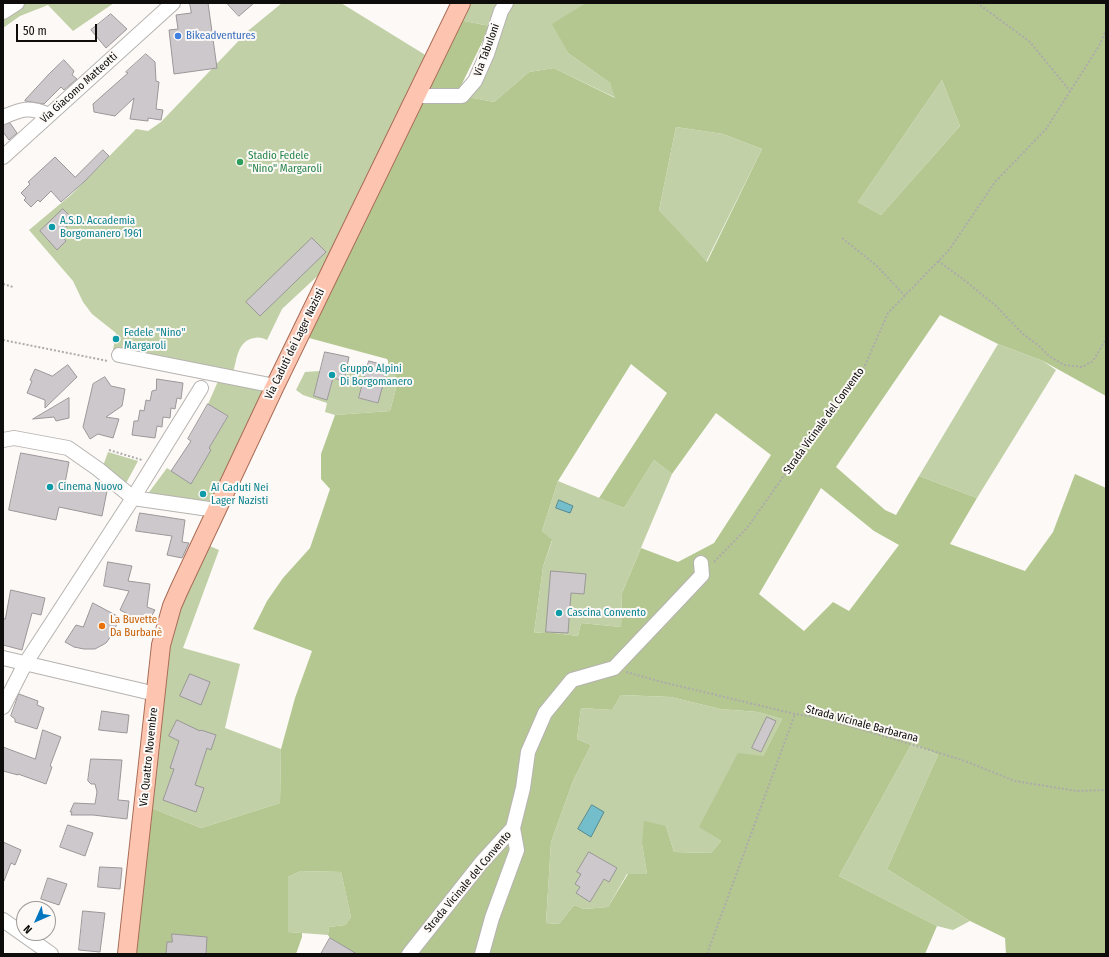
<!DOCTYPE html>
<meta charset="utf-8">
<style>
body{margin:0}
#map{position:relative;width:1109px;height:957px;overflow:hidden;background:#fcf9f6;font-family:"Fira Sans Condensed",sans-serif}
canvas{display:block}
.frame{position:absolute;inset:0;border:4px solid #0e0d0c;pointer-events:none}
.north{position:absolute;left:16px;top:901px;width:40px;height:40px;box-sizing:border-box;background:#fcf9f6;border:1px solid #9d9b98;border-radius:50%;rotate:225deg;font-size:11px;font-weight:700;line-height:16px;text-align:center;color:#0e0d0c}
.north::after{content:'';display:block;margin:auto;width:14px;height:18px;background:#0176c0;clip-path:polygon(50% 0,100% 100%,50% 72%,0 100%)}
.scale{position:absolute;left:16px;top:24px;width:81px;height:18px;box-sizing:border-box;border:2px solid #0e0d0c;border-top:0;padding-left:5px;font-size:12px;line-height:14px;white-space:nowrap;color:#0e0d0c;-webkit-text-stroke:3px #fcf9f6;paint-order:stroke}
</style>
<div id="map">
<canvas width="1109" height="957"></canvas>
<div class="frame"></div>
<div class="north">N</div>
<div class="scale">50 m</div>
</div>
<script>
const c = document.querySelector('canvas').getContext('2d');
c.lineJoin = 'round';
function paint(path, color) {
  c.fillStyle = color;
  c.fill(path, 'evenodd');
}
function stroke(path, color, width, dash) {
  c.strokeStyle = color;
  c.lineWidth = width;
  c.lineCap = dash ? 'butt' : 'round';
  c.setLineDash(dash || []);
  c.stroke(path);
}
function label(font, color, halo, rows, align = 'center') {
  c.font = font + ' "Fira Sans Condensed",sans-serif';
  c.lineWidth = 4;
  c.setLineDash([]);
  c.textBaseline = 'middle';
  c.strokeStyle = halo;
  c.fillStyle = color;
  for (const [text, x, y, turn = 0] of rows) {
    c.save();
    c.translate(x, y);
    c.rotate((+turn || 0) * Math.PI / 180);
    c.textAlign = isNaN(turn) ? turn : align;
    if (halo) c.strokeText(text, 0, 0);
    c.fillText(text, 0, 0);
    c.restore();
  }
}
const green = new Path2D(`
 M26,3H114L73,31L48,5L20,16L3,28V18Z
 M282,3H341L427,56L325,269L282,309L267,340C263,338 259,337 255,338C237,340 237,360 233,373L113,350L116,333L92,314L83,302L73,281L29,230L72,194L136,129L148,131L161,122L249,30Z
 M468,3H500L490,26L459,20Z
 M510,3H585L553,24L568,53L610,83L616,98L554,68L529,72L494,102L468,97Z
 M942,80L960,126L881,215L858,202Z
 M676,127L723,134L762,149L706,262L659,210Z
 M998,344L1043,361L1056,370L977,498L919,476Z
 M388,359L398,381L390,411L335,415L325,412L327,403L303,395L296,390L305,372L320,371L314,396L327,400L333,378L344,381L347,368L366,371L359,398L377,403L388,366Z
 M219,379L263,389L211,505L144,499L167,468L191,483L211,450L209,448L228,416L208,404Z
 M108,452L138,461L124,487L102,469Z
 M654,460L672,474L622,593L621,627L581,623L578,636L546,632L534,633L543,567L552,541L542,531L558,481L624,508Z
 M205,544L219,550L183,648L240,664L225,728L281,749L280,803L201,828L149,807L165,644Z
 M621,695L671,697L720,709L758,712L782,719L763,756L700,827L721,841L711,853L674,852L666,826L642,844L647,874H627L608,907L584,909L574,905L559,924L546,923L551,842L573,781L591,745L577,739L581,708L612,710Z
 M912,743L938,755L887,869L970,921L953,930L937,926L839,876Z
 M301,871L341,872L351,917L345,925L329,927L328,935L288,932V877Z`);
const forest = new Path2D(`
 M585,3H1106V396L1043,361L998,344L940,315L836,467L885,510L896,515L919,476L977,498L950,544L1025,571L1053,532L1075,474L1106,488V954H1006L1005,938L970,921L887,869L938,755L912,743L839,876L937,926L925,954H356L330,938L328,935L329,927L345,925L351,917L341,872L301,871L288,877V932L302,933V937L296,954H132L149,807L201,828L280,803L281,749L295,698L312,651L253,629L267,601L283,578L310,548L330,489L321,479V454L335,415L390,411L398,381L387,359L309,338L459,20L490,26L459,90L468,97L494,102L529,72L554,68L615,98L610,83L568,53L552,24ZM942,80L960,126L881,215L858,202ZM676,127L723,134L762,149L707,262L659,210ZM631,364L667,393L599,498L624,508L654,460L672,474L716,413L771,455L714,543L678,562L641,548L622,593L621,627L581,623L578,636L546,632L534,633L543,567L552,540L542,531L558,481ZM821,488L874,531L899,545L849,611L833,602L804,631L759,594ZM621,695L671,697L720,709L758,712L782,719L763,756L738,753L699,827L721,841L711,853L674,852L666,826L644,821L642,844L647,874H628L608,907L584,909L574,905L559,924L546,923L551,842L573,781L591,745L577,739L581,708L612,710Z`);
const water = new Path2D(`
 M559,500L573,506L570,513L556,508Z
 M592,805L604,812L591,837L578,829Z`);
const building = new Path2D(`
 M190,3H208L217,68L174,74L169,30L178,29L176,15L191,13Z
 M227,3H254L239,16Z
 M111,14L127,29L106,48L91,30Z
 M146,54L155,62L156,81L159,82L156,109L163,110L161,120L148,118V121L130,119L134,98L115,116L94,112L93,104L128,73L126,72Z
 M64,60L74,71L72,75L77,79L64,90L61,87L44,104L25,101V100L49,74Z
 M10,123L17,133L9,140L3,132V125Z
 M103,150L109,156L85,181L61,202L51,191L40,202L38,200L31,207L24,200L26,198L21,193L30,184L28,182L55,157L75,177Z
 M63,209L74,220L59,233L66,241L57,250L40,231Z
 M312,238L326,252L260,316L246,302Z
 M325,352L349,357L344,381L333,378L327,400L314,396Z
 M369,361L388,366L378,403L359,398Z
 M68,365L77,377L45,408V400L27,393L32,381L30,380L35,369L52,376Z
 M105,377L111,386L125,389L122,406L106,417L119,419L113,438L98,434L90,439L83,427L93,384Z
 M157,379L183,383L181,399L177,398L175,409L171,408L170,418L163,417L162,427L157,426L155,438L132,435L134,421H138L140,410L144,411L146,400L150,401L152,391L156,390Z
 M69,398V418L56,421L54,417L33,419Z
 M208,404L228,416L209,448L211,450L191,484L171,471L191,441L188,439Z
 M21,453L69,462L65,483L107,491L102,516L59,507L56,520L9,510Z
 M140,513L185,520L182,542L189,543L182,558L167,555L172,536L136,531Z
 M108,562L132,566L128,581L150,584L147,607L155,610L147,624L120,610L129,591L104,586Z
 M551,571L586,574L584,594L571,593L568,633L546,632Z
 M11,590L45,598L41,615L32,613L22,650L3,645V618L5,619Z
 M93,603L119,617L114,632L106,643L95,649H84L74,647L65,642L76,625L83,627Z
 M190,674L210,682L201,705L180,696Z
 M19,694L38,701L37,705L44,708L37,729L15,722V719L11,716Z
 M102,711L129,715L127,733L99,730Z
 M767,717L776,721L761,752L752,748Z
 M177,720L200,731L201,730L216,735L211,750L207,748L195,785L204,788L196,812L163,800L174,769L170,768L179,741L169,736Z
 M43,730L61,737L50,766L52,767L46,784L18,774V775L3,771V747L35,759Z
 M91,759L122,760L118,800L129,801L127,819L93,815H71L72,812H70L74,803L95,804L97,792L95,784H91L88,781Z
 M68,825L93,833L85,856L60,847Z
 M3,842L21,850L15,865L11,863L4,881H3Z
 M589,852L617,868L609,882L604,879L590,902L576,893L580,887L575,884L581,874L577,872Z
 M100,867L122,868L120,889L98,887Z
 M48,878L67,884L59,905L41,899Z
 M83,911L105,913L100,952L79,950Z
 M172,934L207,937L206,954H166L167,942H172Z
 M330,938L357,954H321Z`);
const path = new Path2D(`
 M977,3L1030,42L1070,91
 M842,238L877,266L905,296
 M938,261L963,279L996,306L1023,334L1038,345L1049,356L1064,365L1082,367L1093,361L1106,339
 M3,284L13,287
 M3,340L108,361
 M109,450L142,460
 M714,562L747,528L827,415L864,368L888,313L949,250L995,182L1046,129L1099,46L1106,30
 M626,672L662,682L795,714L821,718L897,740L965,761L1015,781L1077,791L1106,790
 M707,954L795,714`);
const minor = new Path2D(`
 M3,12L17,3
 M417,94L422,96H462L475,81L487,54L501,11L506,3
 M3,117C22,109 29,106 49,115
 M3,157L173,3
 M119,355L275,386
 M3,440L14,438L68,448L98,469L133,498L216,510
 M3,658L156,694
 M3,707L25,664L133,498L201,388
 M3,920L51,954
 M409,954L481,863L513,828L523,788L528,752L545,713L572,680L614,668L670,609L702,575L701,563
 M482,954L492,918L517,850L513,828`);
const major = new Path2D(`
 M127,954L161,645L172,606L179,590L275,386L461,3`);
const markers = [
 [178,36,4,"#3f7fe0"],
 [240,162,4,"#2e9e5b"],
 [52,227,4,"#0f9aa8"],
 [116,339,4,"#0f9aa8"],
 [332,375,4,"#0f9aa8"],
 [50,487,4,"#0f9aa8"],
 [203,494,4,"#0f9aa8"],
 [559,613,4,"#0f9aa8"],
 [102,626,4,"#e8710a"]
];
const shopNames = [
 ["Bikeadventures",186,36]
];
const streetNames = [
 ["Via Tabuloni",487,50,-70],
 ["Via Giacomo Matteotti",79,88,-42],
 ["Via Caduti dei Lager Nazisti",295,344,-64],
 ["Strada Vicinale del Convento",824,421,-54],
 ["Strada Vicinale Barbarana",862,724,15],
 ["Via Quattro Novembre",149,757,-84],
 ["Strada Vicinale del Convento",468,882,-50]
];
const leisureNames = [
 ["Stadio Fedele",248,156],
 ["\"Nino\" Margaroli",248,169]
];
const cultureNames = [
 ["A.S.D. Accademia",60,221],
 ["Borgomanero 1961",60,234],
 ["Fedele \"Nino\"",124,333],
 ["Margaroli",124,346],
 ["Gruppo Alpini",340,369],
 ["Di Borgomanero",340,382],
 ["Cinema Nuovo",58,487],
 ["Ai Caduti Nei",211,488],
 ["Lager Nazisti",211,501],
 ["Cascina Convento",567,613]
];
const foodNames = [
 ["La Buvette",110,620],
 ["Da Burbanè",110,633]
];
paint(green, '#c1d0a6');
paint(forest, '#b4c791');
paint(water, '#74becb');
stroke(water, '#558992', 1);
paint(building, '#ccc8cb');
stroke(building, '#9b9799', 1);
stroke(minor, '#b6b3b0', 16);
stroke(major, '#a96b55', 20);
stroke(path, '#adaba9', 2, [2, 2]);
stroke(minor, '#fff', 14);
stroke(major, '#fdc5b0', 18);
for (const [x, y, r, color] of markers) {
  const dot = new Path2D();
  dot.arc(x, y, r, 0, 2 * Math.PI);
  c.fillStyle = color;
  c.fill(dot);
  stroke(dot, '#fcf9f6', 1.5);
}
label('11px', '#366cbe', '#fcf9f6', shopNames, 'left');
label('11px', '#0e0d0c', '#fcf9f6', streetNames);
label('11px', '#27864d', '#fcf9f6', leisureNames, 'left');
label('11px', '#0d838f', '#fcf9f6', cultureNames, 'left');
label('11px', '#c56008', '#fcf9f6', foodNames, 'left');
</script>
